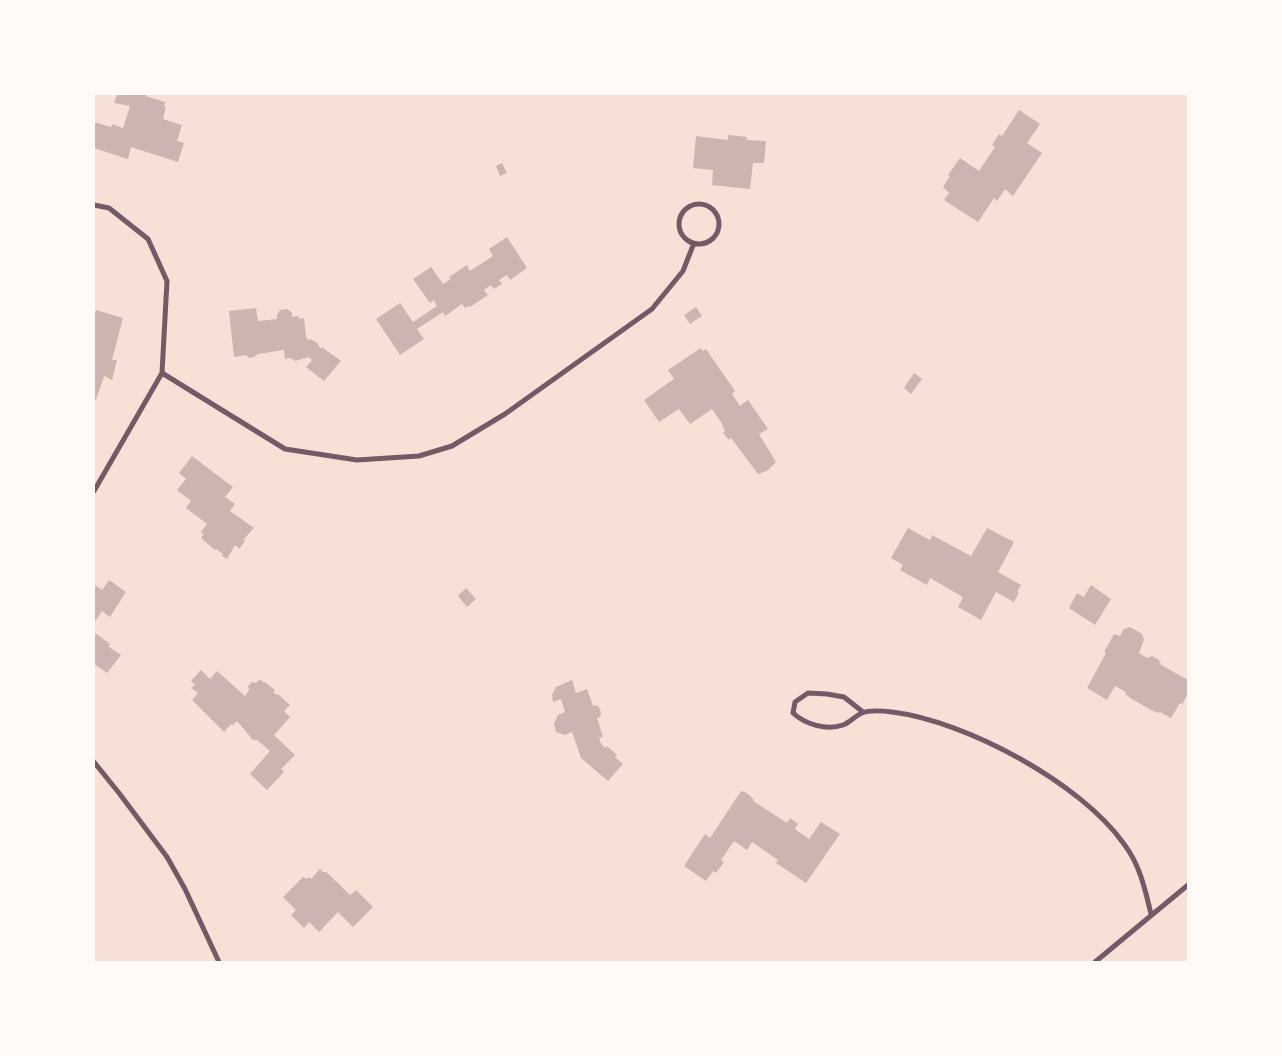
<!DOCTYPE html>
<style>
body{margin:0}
#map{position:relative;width:1282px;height:1056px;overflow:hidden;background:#f7e1d7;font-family:"Times New Roman",serif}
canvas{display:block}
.frame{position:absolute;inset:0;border:95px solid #fffaf5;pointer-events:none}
</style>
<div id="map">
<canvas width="1282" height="1056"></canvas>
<div class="frame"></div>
</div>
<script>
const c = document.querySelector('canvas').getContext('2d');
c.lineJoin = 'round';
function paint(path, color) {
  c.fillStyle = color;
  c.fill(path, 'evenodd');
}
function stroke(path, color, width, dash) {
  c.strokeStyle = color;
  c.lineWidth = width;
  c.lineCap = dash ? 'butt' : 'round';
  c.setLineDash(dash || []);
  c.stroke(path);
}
const building = new Path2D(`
 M117,94H146V96L165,102L164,107H166L163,119L182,125L177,141L184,143L178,162L131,147L128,159L94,148V122L111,127L112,124L123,128L130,106L114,103Z
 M1019,110L1040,124L1027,143L1042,153L1013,196L1005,189L997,201L994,198L978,222L944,200L949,193L943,187L950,176L948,175L960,158L979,171L995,147L992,145L999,134L1002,136Z
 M728,135L747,137V140L766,141L764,163H753L750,189L712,185L713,170L693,168L696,136L728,140Z
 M502,163L507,173L500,176L496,166Z
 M507,237L527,268L510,280L507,275L499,280L502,284L494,289L491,285L484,290L488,295L470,307L469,306L465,308L462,304L445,316L443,312L417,329L424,339L400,355L376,319L400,303L413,322L437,306L434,300L430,303L413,279L431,267L443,284L451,279L449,277L467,265L470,271L493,256L489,249Z
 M696,307L702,316L690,324L684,315Z
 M256,308L258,321L277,319V315L280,310L287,309L292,313V317L298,316L300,319L304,318L306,337L308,340L311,339L317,343L321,349L322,347L341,361L324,381L306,367L312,360L309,357L295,361L291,358L285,359L284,350L258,354L254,357L249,358L246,355L234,357L229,311Z
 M96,310L123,318L112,360H117L112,380L104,376L96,400H94V317Z
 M701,348L703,351L706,349L735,391L732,394L740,406L748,400L768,429L759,434L776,462L767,471L758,474L731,438L729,440L723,433L725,431L721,422L712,409L690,424L679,409L659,422L644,400L674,379L668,370Z
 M914,373L922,379L911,394L904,388Z
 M192,456L233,487L225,497L235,504L230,511L254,528L243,540L245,541L239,549L235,545L227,559L222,556L223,554L216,549L215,550L201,538L204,534L201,532L207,524L186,508L191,501L177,490L186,479L179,473Z
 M908,528L930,540L932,535L971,556L987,528L1014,542L998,572L1021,585L1017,592L1019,593L1014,602L996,592L981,620L958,607L963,597L930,578L927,585L900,570L903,565L891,558Z
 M109,580L126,592L110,617L102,611L94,623V584L102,590Z
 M1091,585L1111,599L1095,625L1069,608L1077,593L1084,597Z
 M466,588L476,599L467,607L458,596Z
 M1130,627L1142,634L1144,640L1139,653L1147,658L1152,656L1159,660L1161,665L1188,680V694L1182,704L1180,703L1171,718L1160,712L1159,713L1151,710L1132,699L1125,694L1126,692L1115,686L1107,700L1087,688L1106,653L1104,652L1114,634L1120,636L1124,629Z
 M94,632L110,644L108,646L121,655L107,673L94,664Z
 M201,670L210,679L217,671L245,696L249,690L248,686L252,682L256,683L259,680H261L264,683L265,682L275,690L273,692L277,695L278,694L290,705L284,711L290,717L274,735L295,755L281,769L284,772L267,790L250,774L270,751L257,740H253L237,721L233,725L231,724L224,732L192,700L198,693L191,688L195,685L191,681Z
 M572,680L576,693L587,689L593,706L596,705L599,707L601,713L600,717L597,718L603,737L599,738L601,744L606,748L607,746L617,755L615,757L623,764L608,781L581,758L572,732L565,735L556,732L554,724L558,715L565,712L561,699L553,702L552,695L556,687Z
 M741,791L747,793L754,800L753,801L787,823L790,818L798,824L795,829L809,839L821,822L840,834L806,883L776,863L778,860L752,842L747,850L734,841L721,860L724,862L716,873L713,871L706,881L684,866L705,834L710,838Z
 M320,869L323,872H326L334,879L333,882L335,880L350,895L356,890L373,907L353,927L338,912L319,932L309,922L304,928L291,915L296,910L283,897L303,877L306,879L309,877L311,879Z`);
const minor = new Path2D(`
 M679 224a20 20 0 1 1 40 0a20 20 0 1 1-40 0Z
 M94,205L109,208L148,239L167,281L162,373L94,491
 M162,373L285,449L357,460L419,456L452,446L505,414L652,309L683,271L694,243
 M863,712L844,697L827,694L808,693L795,702L793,713C805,724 826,731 843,725C849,723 855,716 862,713C869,710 884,711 892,712C966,721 1081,783 1124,844C1140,865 1145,889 1151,914
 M94,762L119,793L167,857L185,889L219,962
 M1095,962L1188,885`);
paint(building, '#ccb4b1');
stroke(minor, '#755966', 5);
</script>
